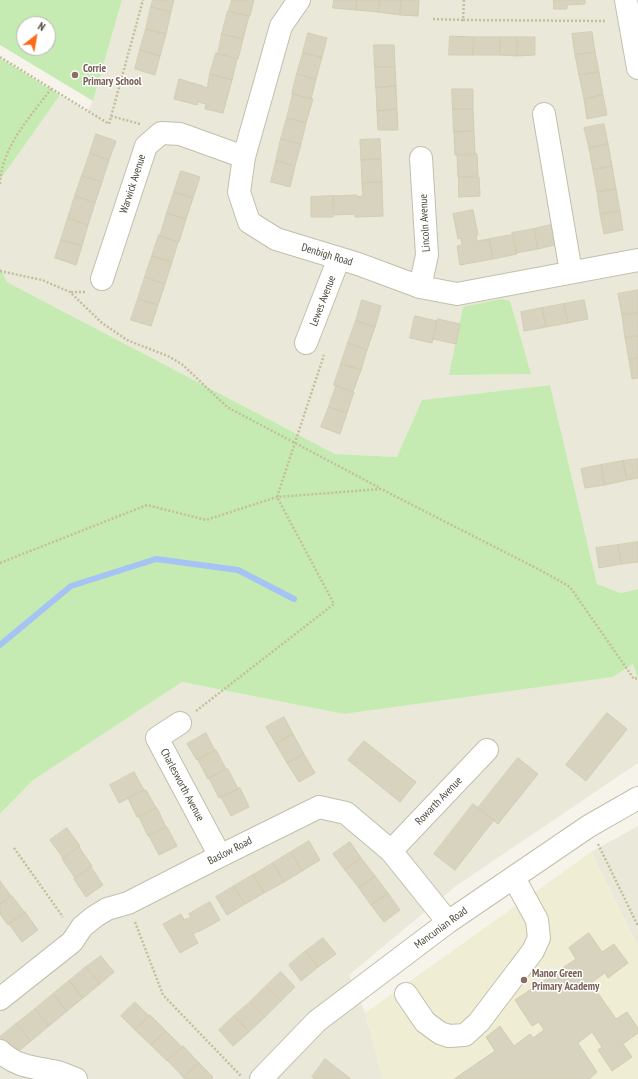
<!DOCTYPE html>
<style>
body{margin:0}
#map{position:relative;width:638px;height:1079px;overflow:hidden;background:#f6f4ea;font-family:"PT Sans Narrow",sans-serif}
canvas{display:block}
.north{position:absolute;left:16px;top:16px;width:40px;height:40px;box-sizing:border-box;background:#fff;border:1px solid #b7b5af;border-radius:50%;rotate:31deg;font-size:11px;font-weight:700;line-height:16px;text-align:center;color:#4a4737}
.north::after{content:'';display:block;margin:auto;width:14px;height:18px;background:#ff6a18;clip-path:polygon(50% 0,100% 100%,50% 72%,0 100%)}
</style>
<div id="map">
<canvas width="638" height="1079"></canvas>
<div class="north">N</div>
</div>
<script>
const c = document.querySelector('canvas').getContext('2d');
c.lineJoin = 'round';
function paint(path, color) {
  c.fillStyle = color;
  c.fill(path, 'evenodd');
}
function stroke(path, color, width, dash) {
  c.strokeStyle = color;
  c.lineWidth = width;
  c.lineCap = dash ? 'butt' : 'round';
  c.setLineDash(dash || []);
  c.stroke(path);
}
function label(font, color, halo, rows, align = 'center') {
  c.font = font + ' "PT Sans Narrow",sans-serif';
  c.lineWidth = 3;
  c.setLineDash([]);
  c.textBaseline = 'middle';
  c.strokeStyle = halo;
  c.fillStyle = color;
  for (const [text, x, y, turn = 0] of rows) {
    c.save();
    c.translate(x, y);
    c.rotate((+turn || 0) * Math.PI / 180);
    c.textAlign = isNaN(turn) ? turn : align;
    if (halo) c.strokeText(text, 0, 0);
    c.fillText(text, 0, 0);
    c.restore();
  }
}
const residential = new Path2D(`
 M122,0H638V589L621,593L597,584L550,385L422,400L398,457L335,454L7,282L0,267V180L60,95L87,112L93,101Z
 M633,664L638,680V763L456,886L349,975L365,1013L383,1079H0V814L32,781L182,682L344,714L613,677Z
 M638,826V947L591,852Z`);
const education = new Path2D(`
 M591,852L638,947V1079H383L365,1013Z`);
const green = new Path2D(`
 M0,0H122L93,101L0,45ZM24,24H48V48H24Z
 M0,58L60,95L0,180Z
 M0,267L7,282L335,454L397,457L422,400L550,385L597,584L621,593L638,589V680L633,664L613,677L344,714L182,682L32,781L0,814Z
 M501,299L510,301L531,374L449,375L463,307Z`);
const stream = new Path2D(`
 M0,645L71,586L156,559L238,570L294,599`);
const building = new Path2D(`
 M153,0H174L171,12L151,7Z
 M232,0H254L250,16L229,11Z
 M334,0H357L356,10L333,8Z
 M357,0H380L378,12L356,10Z
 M380,0H401L400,15L378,12Z
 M401,0H419L418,16L400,15Z
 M554,0H585V4L567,5V9H554Z
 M151,7L171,12L166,34L146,29Z
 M228,11L249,16L243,39L222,34Z
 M146,29L166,34L160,56L140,50Z
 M592,32L595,52L575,55L572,34Z
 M308,33L327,38L322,57L303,53Z
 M222,34L243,39L238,59L218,54Z
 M450,36L474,37L473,55H449Z
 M474,37H500V55H473Z
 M500,37H517V56L500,55Z
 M517,37H535V55L517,56Z
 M374,45H394L395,67H375Z
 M140,50L160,56L155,75L135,69Z
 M595,52L599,72L579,75L575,55Z
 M216,53L237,59L232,80L210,74Z
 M303,53L322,57L316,79L297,74Z
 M375,67H395L396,86L376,88Z
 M599,72L603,95L584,99L579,75Z
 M210,74L232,80L223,113L205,109L206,104L198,102L197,105L174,99L179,79L203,86V87L207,88Z
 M297,74L316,79L311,99L292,94Z
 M396,86L397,109L377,111L376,88Z
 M452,89H473V109H453Z
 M293,94L313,99L306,123L287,118Z
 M603,95L607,115L587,119L584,99Z
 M397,109L398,130H378L377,111Z
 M453,109H473L474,131L454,132Z
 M287,118L306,123L301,144L281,139Z
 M604,124L608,144L589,148L584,128Z
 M474,131L475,155H455L454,132Z
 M96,134L116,141L109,160L90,153Z
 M281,139L301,144L295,166L276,161Z
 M380,139L381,159L361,160L360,140Z
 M608,144L612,166L593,170L589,148Z
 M90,153L109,160L102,182L82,176Z
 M477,154L478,176L458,177L457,155Z
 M381,159L382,182L362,183L361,160Z
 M276,161L295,166L290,187L271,182Z
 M612,166L616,189L597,192L593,170Z
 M181,171L200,177L193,198L174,192Z
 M82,176L102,182L95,203L75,196Z
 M459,177H479L480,196L459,197Z
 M382,182L383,216L355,217V214L334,215L333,196L357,195V197L363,196L362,183Z
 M616,189L620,211L600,214L597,192Z
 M174,192L193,198L186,219L167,213Z
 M75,196L95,203L88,225L68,218Z
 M333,196V217H311V197Z
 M473,210L478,235H476L477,241L489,239L493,259L460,265L457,246L462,245L461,238L458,239L453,214Z
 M620,211L623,230L604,234L600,214Z
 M167,213L186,219L179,242L160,236Z
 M68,218L88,225L82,246L61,240Z
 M555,224L559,244L538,249L534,229Z
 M534,229L538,249L516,253L512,233Z
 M159,235L178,242L172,262L152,256Z
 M513,235L517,254L493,259L489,239Z
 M61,240L82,246L76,265L55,258Z
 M152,256L172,262L165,284L145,277Z
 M145,277L165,284L158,305L138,299Z
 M638,290V313L622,315L618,294Z
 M138,299L158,305L151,326L131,320Z
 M362,300L381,306L375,327L356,321Z
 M584,300L588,319L568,323L564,304Z
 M564,304L568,323L546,327L542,308Z
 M542,308L546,327L524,331L521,312Z
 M638,313V336L625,338L622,315Z
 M415,316L437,321L432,343L410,338Z
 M438,319L460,324L456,344L433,339Z
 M356,321L375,327L367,350L348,343Z
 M638,336V358L629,360L625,338Z
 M348,343L367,350L361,370L341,364Z
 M638,358V378L632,379L629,360Z
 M341,364L361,370L353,392L334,385Z
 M336,386L354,392L347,413L329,407Z
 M329,407L347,413L340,434L321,427Z
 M638,459V478L627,480L623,461Z
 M623,461L627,480L605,485L601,465Z
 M601,465L605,485L585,488L581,469Z
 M638,542V562L621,564L618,545Z
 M618,545L621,564L599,568L596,548Z
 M607,713L627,729L586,781L566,765Z
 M284,717L293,734L276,744L266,727Z
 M206,733L215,751L197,760L187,744Z
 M293,734L304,754L287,763L276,744Z
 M364,741L416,782L400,802L348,760Z
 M216,750L226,769L208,779L198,760Z
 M304,754L315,773L299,782L287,763Z
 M518,758L538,774L498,824L478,808Z
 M228,769L238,789L219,798L209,778Z
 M134,772L144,790L119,803L110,785Z
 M240,788L249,807L231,816L221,797Z
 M144,790H146L156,808L137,817L128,798Z
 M473,804L494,820L455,870L434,854Z
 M157,808L166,827L148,836L139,817Z
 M167,827L177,846L159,855L149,836Z
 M67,828L80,846L63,858L50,840Z
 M309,841L320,860L302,871L291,852Z
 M350,842L361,858L345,870L333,854Z
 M79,847L92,866L75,878L62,859Z
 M291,852L302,871L284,882L273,863Z
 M361,858L375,876L359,888L345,870Z
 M273,863L284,882L264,893L253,875Z
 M91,867L103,885L86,897L74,879Z
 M253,875L264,893L245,904L234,886Z
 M375,876L388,893L371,905L359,888Z
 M0,881L11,896L0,904Z
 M234,886L245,904L227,915L216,897Z
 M388,893L400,910L384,922L371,905Z
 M12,896L25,913L8,925L0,914V904Z
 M210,902L220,920L198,932V931L193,934L198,943L180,953L163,924L181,914L184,920L191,917L189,914Z
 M25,912L38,930L22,942L9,924Z
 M589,933L602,952L614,944L628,963L608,978L605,973L591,983L616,1019L627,1012L638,1028V1033L623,1044L632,1057L612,1071L598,1050L602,1047L592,1032L578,1043L597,1072L589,1079H454L495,1051L486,1037L500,1026L514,1046L530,1034L533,1038L544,1030L539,1022L532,1026L515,1000L576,959L569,948Z
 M323,938L336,954L318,967L306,951Z
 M306,951L318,967L301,981L289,965Z
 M101,956L114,972L100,984L86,967Z
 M86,967L100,984L83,998L69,981Z
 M281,972L295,987L281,1001L266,986Z
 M69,981L83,998L67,1011L53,994Z
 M266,986L281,1001L265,1017L250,1002Z
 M53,994L67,1011L49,1026L35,1009Z
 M135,1002L149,1016L135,1030L121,1016Z
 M250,1002L265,1017L249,1032L234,1016Z
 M35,1009L49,1026L31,1041L16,1024Z
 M150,1015L166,1031L151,1045L135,1030Z
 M234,1016L249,1032L233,1046L219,1030Z
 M16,1024L31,1041L15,1054L0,1037Z
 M166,1031L182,1047L167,1061L151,1045Z
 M183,1046L199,1063L184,1078L168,1061Z
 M325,1059L351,1079H315L312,1077Z
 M199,1063L213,1077L211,1079H186L184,1078Z`);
const path = new Path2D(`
 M464,0L463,20L606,21
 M433,19L463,20
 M0,57L109,124L143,0
 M111,116L140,124
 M0,184C1,148 30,117 51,89
 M0,271L42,280L70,292L102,323L127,340L170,357L183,365L227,407L380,488
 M71,292H86
 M0,563L147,505L206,520L277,497L381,489L542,571L570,587L634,679L638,678
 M196,711L334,604L277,497L324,355
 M598,844L638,926
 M14,848L63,917
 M135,922L163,995L241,1076`);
const minor = new Path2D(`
 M299,0L281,26L244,157L239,192L249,222L276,239L358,264L420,287L457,294L638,260
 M626,0L638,68
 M544,114L571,272
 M102,279L146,146L161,133L180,134L244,157
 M420,287L427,255L421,158
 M306,343L339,258
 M180,723L157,738L220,856
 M391,851L487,750
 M406,994L425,1022L440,1033L449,1036L465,1035L479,1022L533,951L539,938L537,920L514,878
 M0,999L72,942L82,927L94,917L107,909L128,903L220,856L319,807L346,813L391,851L448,922
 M0,1051C15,1066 32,1067 52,1071C60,1072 68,1076 76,1079
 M261,1079L317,1021L448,922L589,826L638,798`);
const markers = [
 [75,75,4,"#8d6e63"],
 [524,980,4,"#8d6e63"]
];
const educationNames = [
 ["Corrie",83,69],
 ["Primary School",83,82],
 ["Manor Green",532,974],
 ["Primary Academy",532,987]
];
const streetNames = [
 ["Warwick Avenue",133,184,-72],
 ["Lincoln Avenue",425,223,-93],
 ["Denbigh Road",327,255,17],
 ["Lewes Avenue",323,301,-69],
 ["Charlesworth Avenue",182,785,62],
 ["Rowarth Avenue",439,801,-46],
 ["Baslow Road",230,851,-27],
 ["Mancunian Road",441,928,-36]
];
paint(residential, '#eae8d8');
paint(education, '#efedd4');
paint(green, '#c5ebb2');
stroke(stream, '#a5c3f4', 6);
paint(building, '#d8d3bf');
stroke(building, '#d3cdb2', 1);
stroke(minor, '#c2bfac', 24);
stroke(path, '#c4be9c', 2.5, [2, 2]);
stroke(minor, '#fff', 22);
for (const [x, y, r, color] of markers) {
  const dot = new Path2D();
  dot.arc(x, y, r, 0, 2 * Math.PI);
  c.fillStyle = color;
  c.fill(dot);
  stroke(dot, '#fff', 1.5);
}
label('bold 11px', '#785e54', '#fff', educationNames, 'left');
label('11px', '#4a4737', '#fff', streetNames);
</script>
